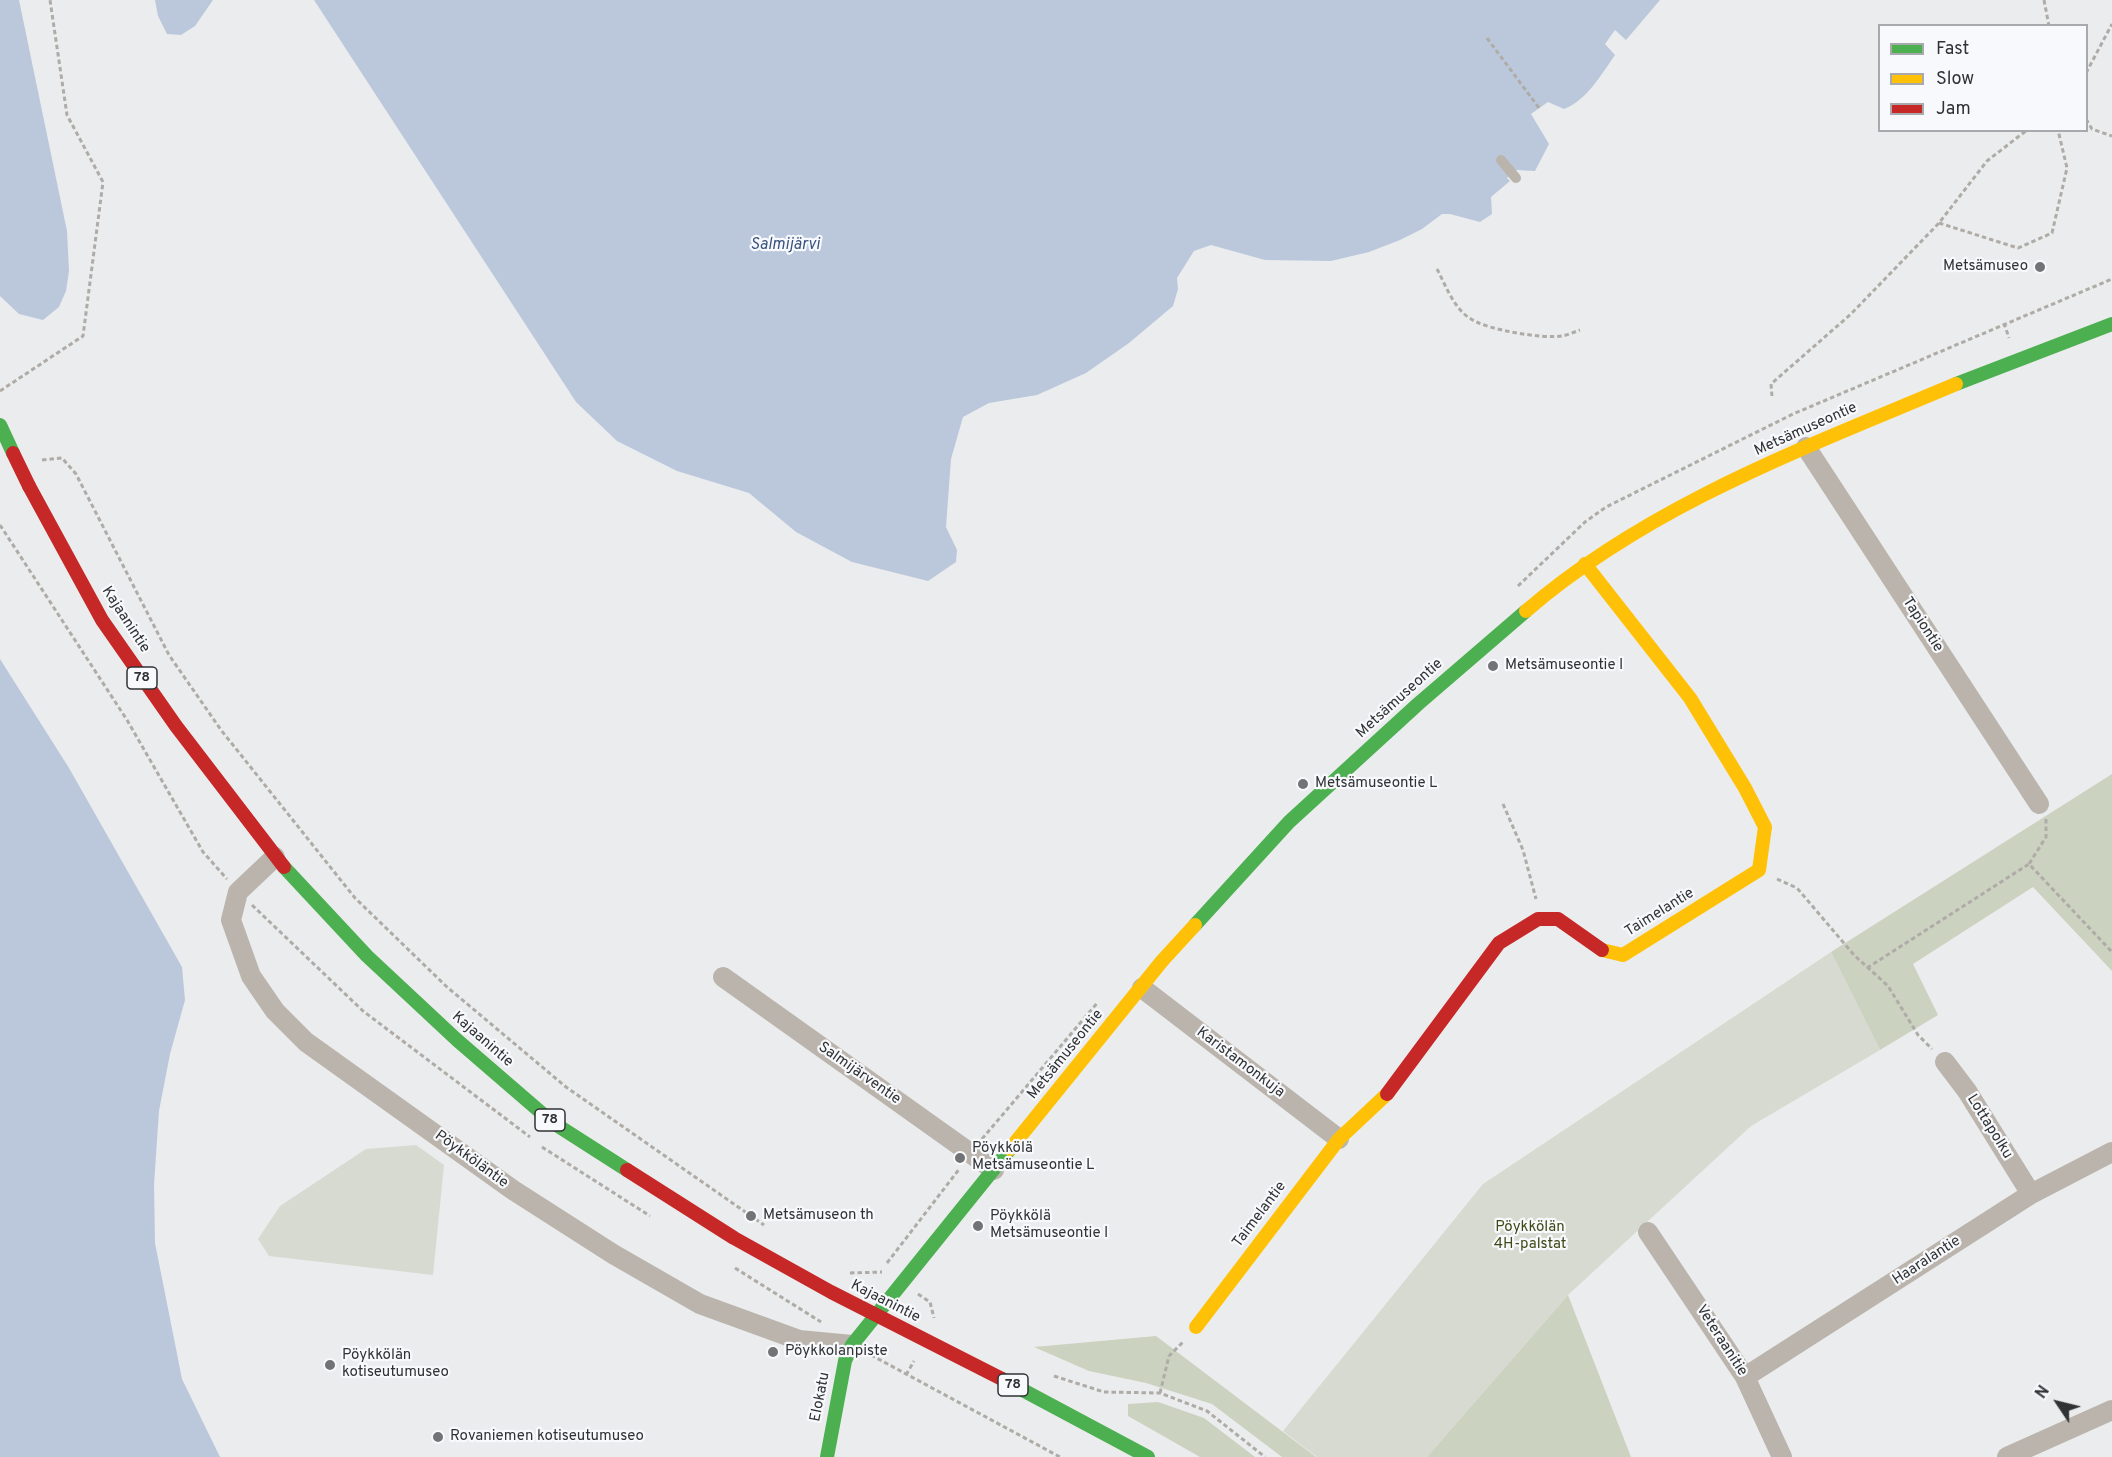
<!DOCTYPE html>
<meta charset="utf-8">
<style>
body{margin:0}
#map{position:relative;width:2112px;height:1457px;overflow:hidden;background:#ebeced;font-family:Overpass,sans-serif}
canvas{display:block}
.legend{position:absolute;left:1878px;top:24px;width:210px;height:108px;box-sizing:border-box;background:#f7f9fc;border:2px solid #a8a9ac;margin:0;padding:8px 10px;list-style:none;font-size:18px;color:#313233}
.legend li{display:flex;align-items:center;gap:12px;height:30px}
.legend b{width:30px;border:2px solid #a8a9ac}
.north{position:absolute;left:2028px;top:1373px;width:60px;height:60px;-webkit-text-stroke:4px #f7f9fc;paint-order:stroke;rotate:305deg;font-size:16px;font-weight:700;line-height:24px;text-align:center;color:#313233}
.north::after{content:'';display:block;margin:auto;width:21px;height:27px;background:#313233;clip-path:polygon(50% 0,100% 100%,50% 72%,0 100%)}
</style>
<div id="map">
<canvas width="2112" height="1457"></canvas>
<ul class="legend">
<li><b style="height:8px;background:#4caf50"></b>Fast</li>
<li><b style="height:8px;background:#ffc107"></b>Slow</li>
<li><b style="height:8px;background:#c62828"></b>Jam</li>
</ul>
<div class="north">N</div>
</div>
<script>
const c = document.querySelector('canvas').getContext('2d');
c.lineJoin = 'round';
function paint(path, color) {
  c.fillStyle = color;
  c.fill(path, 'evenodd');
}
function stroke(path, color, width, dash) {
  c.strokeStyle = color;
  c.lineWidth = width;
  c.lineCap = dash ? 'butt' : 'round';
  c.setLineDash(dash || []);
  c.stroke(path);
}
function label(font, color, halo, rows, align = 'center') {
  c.font = font + ' Overpass,sans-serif';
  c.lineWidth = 4.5;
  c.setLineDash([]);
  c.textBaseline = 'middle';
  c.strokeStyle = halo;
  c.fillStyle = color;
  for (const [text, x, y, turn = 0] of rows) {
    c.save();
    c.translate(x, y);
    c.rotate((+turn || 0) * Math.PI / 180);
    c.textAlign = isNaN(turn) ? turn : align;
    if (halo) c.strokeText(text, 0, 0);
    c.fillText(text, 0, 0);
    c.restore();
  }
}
const green = new Path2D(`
 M1831,952L1880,1050L1751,1126L1568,1295L1427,1457H1317L1283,1431L1483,1184Z
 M416,1145L444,1165L433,1275L269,1256L258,1239L280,1206L366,1149Z`);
const forest = new Path2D(`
 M2112,774V971L2033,887L1913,964L1938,1015L1880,1050L1831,952Z
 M1568,1295L1631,1457H1427Z
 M1156,1336L1316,1457H1282L1212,1404L1146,1383L1089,1371L1034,1347Z
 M1158,1402L1204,1418L1255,1457H1200L1128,1416V1404Z`);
const water = new Path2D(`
 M0,0H19L67,231L69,271L66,291L59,307L43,320L19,314L0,296Z
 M155,0H213L195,26L181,35L167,34L158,16Z
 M314,0H1660L1626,40L1615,30L1605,44L1615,55C1601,75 1587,100 1564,109L1548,102L1531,114L1549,144L1535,171L1516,170L1507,178L1510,181L1491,197L1492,214L1480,222L1450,214H1442L1422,229L1400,240L1369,252L1331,261L1265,260L1211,245L1194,251L1177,278L1178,289L1173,306L1129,343L1086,373L1037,395L989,403L963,417L951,459L946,527L957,550L956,562L928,581L852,562L796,532L749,493L677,471L617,441L576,402Z
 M0,659L69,768L182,967L185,1000L170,1054L159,1111L154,1185L155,1243L182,1379L220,1457H0Z`);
const path = new Path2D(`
 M2044,0L2049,26
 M1487,38L1539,108
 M2086,73L2112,24
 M2086,119L2092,129L2112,136
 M1939,223L2018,248L2052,233L2067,168L2058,130
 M1437,269C1446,286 1454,309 1471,319C1487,330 1543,339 1562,336C1568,335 1574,332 1580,330
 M2004,323L2009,338
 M0,391L83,336L103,182L67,115L50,0
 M1772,396L1771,384L1851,314L1939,223L1987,161L2027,130
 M42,460L62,458L76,474L169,655L221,730L355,898L447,987L566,1087L764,1225
 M0,525L127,720L203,852L227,879
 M1518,586L1585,522L1606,507L1793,414L2112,279
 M1503,804L1523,850L1536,899
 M2046,819V837L2029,864L2112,952
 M1777,879L1797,888L1854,955L1888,986L1918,1035L1932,1049
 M252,905L363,1011L530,1137
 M1867,968L2029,864
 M982,1139L1098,1002
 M542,1147L650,1216
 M887,1263L960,1168
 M735,1268L821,1322
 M850,1273L882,1272
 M918,1294L930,1302L934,1318
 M871,1355L1060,1457
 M906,1375L914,1361
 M1054,1376L1104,1392L1160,1393L1207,1411L1265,1457
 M1160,1393L1169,1356L1183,1342`);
const lane = new Path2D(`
 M1501,160L1516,178`);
const street = new Path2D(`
 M1806,447L2039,804
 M275,857L238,892L231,920L251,976L275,1011L306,1042L513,1190L613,1254L700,1304L799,1340L852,1345
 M723,977L994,1170
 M1142,988L1339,1139
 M1945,1062L1967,1091L2031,1194
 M1648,1232L1745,1377L1782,1457
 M1745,1377L2031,1194L2112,1152
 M2007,1457L2112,1410`);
const fast = new Path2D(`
 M1956,384L2112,324
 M0,425L13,453
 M284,867L367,956L457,1040L552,1122L627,1170
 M1195,925L1289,822L1418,704L1526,611
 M1002,1379L1148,1457
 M827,1457L845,1361L852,1345L1010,1149`);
const slow = new Path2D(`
 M1585,564L1690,698L1745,788L1765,827L1759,870L1623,955L1602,950
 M1526,611C1650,504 1807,447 1956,384
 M1010,1149L1162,961L1195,925
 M1196,1327L1339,1139L1387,1094`);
const jam = new Path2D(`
 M29,486L102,620L176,726L284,867
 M1387,1094L1499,943L1538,919H1558L1602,950
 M627,1170L734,1238L831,1292L1002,1379`);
const jamBridge = new Path2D(`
 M13,453L29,486`);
const markers = [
 [2040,267,6,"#727374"],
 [1493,666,6,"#727374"],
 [1303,784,6,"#727374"],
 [960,1158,6,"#727374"],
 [751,1216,6,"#727374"],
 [978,1226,6,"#727374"],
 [773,1352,6,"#727374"],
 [330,1365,6,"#727374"],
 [438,1437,6,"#727374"]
];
const shields = [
 [142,678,30],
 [550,1120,30],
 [1013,1385,30]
];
const shieldNames = [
 ["78",142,678],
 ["78",550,1120],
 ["78",1013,1385]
];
const poiNames = [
 ["Metsämuseo",2028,267,"right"],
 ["Metsämuseontie I",1505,666],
 ["Metsämuseontie L",1315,784],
 ["Pöykkölä",972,1149],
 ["Metsämuseontie L",972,1166],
 ["Metsämuseon th",763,1216],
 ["Pöykkölä",990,1217],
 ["Metsämuseontie I",990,1234],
 ["Pöykkolanpiste",785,1352],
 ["Pöykkölän",342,1356],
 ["kotiseutumuseo",342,1373],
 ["Rovaniemen kotiseutumuseo",450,1437]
];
const streetNames = [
 ["Metsämuseontie",1806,430,-24],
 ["Kajaanintie",125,620,57],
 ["Tapiontie",1922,625,57],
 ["Metsämuseontie",1400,699,-42],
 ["Taimelantie",1660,913,-32],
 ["Kajaanintie",482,1040,41],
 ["Metsämuseontie",1066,1055,-51],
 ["Karistamonkuja",1240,1063,37],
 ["Salmijärventie",859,1074,35],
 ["Lottapolku",1989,1127,58],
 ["Pöykköläntie",471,1160,36],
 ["Taimelantie",1260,1215,-53],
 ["Haaralantie",1927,1261,-33],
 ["Kajaanintie",885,1302,27],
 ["Veteraanitie",1721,1341,57],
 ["Elokatu",821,1397,-79]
];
const parkNames = [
 ["Pöykkölän",1530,1228],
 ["4H-palstat",1530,1245]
];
const waterNames = [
 ["Salmijärvi",785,246]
];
paint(green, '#d7dad0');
paint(forest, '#ccd2c0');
paint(water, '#bbc8dc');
stroke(path, '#afaba6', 3, [4.5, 3]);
stroke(lane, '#bab4ac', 10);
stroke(street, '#bab4ac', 20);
stroke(fast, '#4caf50', 14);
stroke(slow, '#ffc107', 14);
stroke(jam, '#c62828', 14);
stroke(jamBridge, '#c62828', 14);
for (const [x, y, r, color] of markers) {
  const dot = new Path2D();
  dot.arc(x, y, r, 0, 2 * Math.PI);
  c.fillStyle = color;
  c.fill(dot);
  stroke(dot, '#f7f9fc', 2);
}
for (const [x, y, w] of shields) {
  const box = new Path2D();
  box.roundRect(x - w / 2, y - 11, w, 22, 4.5);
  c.fillStyle = '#f7f9fc';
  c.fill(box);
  stroke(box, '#313233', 1.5);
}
label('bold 14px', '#313233', null, shieldNames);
label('15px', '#313233', '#f7f9fc', poiNames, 'left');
label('15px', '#313233', '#f7f9fc', streetNames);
label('15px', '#3e4914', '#f7f9fc', parkNames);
label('italic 16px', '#39537d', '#f7f9fc', waterNames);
</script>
